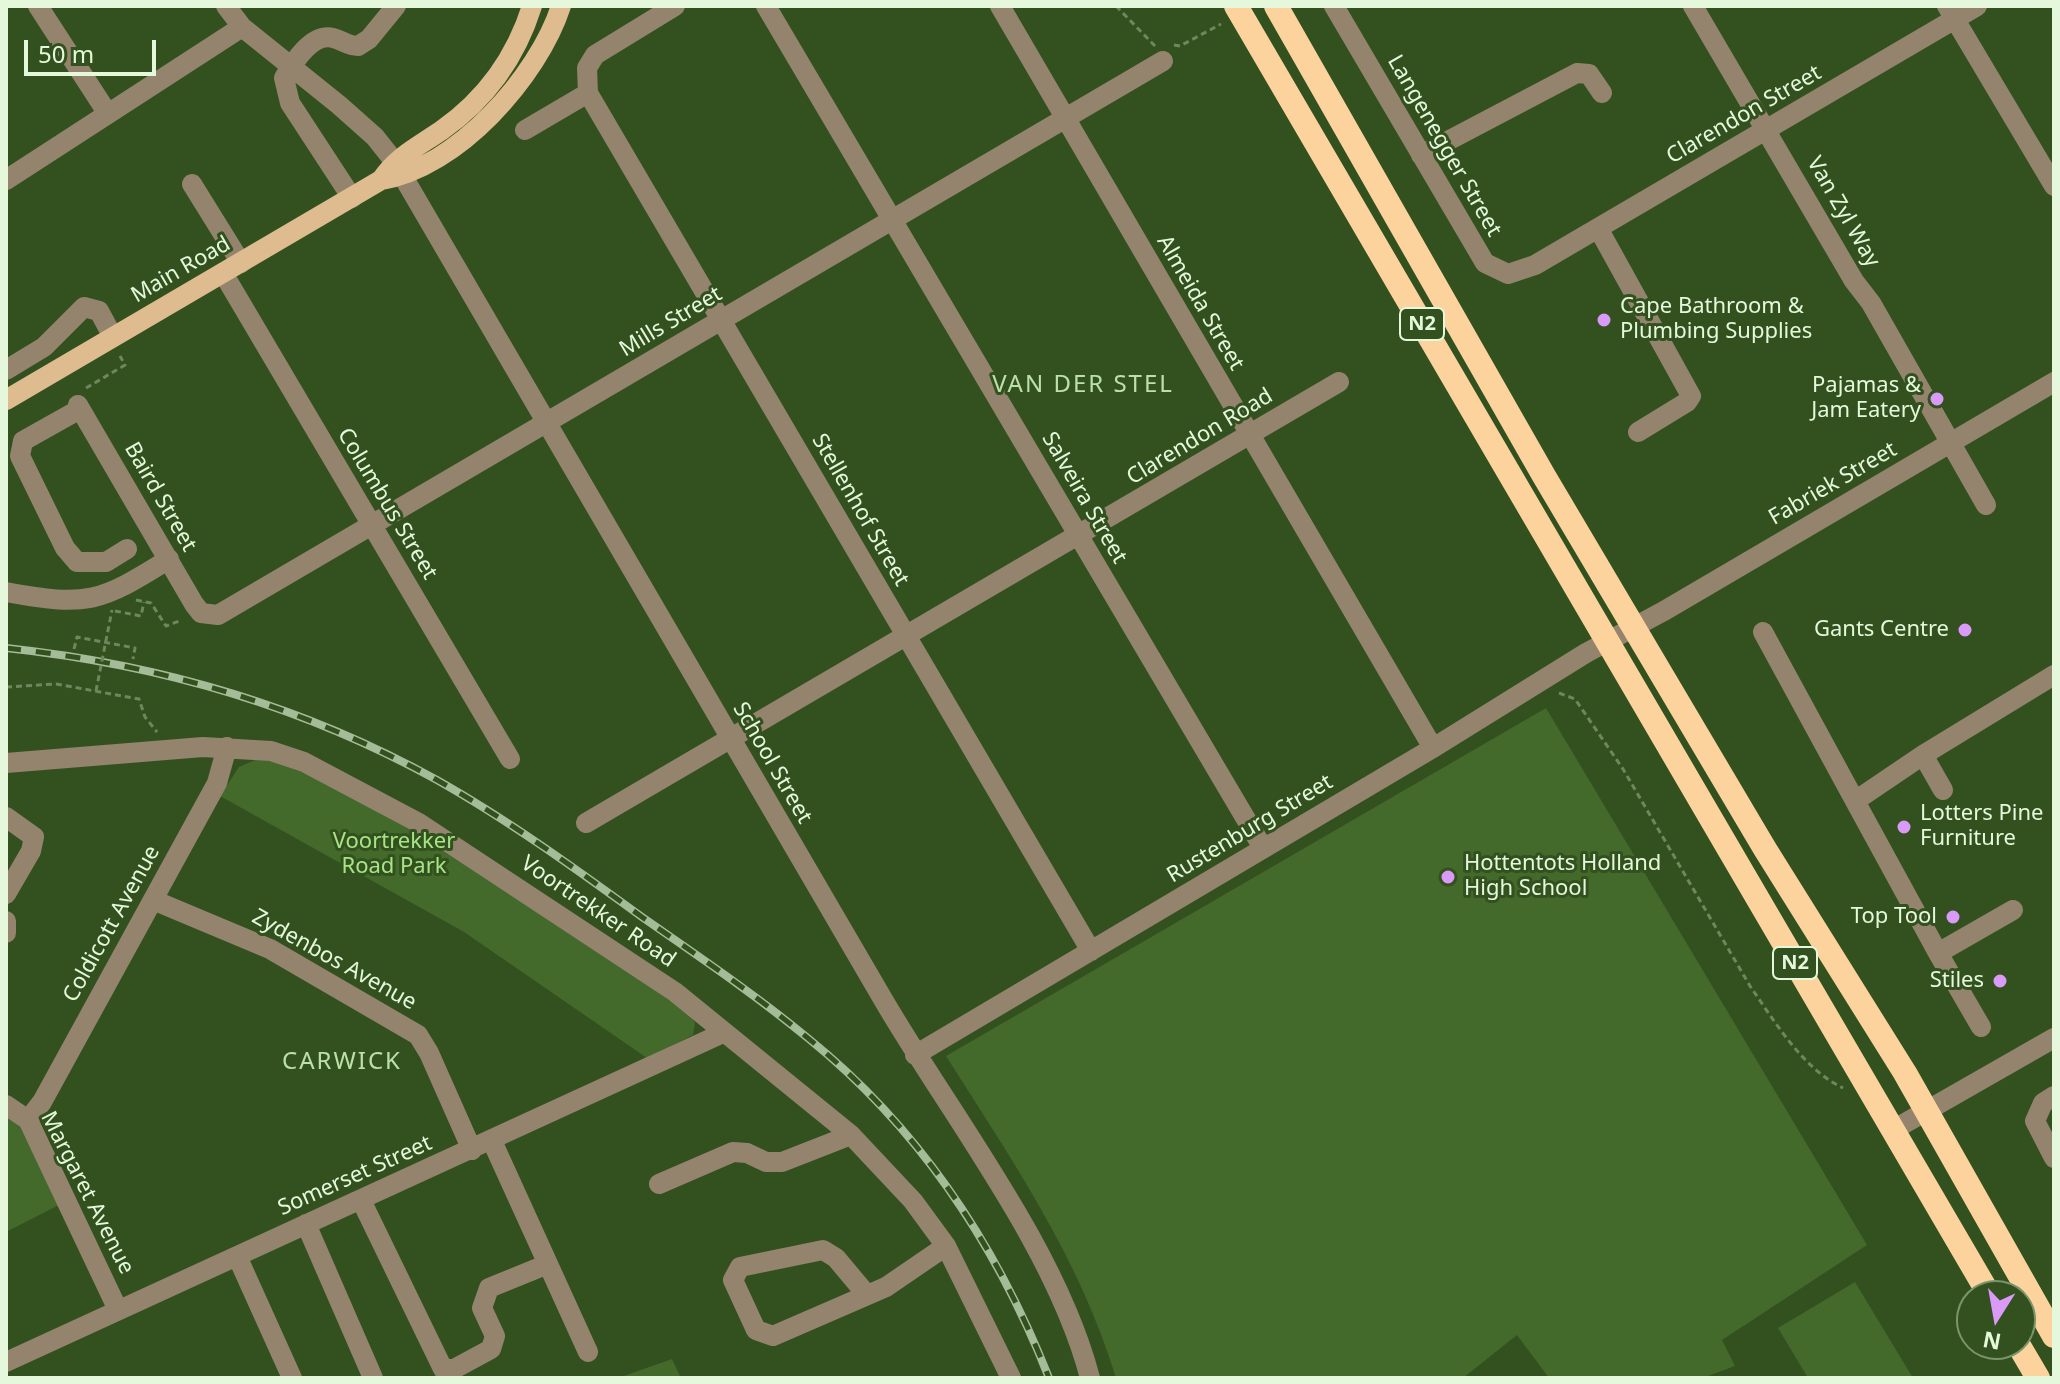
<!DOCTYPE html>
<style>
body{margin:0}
#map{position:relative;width:2060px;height:1384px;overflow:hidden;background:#33511f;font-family:"Noto Sans",sans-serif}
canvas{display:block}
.frame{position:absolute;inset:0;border:8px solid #e5f8dc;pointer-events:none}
.north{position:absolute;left:1956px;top:1280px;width:80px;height:80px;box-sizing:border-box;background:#33511f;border:2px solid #7a946b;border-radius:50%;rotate:191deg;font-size:22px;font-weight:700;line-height:32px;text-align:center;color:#e5f8dc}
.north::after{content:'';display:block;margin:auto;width:28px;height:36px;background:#da9af7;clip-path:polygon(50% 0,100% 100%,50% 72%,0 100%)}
.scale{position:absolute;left:24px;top:40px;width:132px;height:36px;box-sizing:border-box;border:4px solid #e5f8dc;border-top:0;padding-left:10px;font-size:24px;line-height:28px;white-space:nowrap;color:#e5f8dc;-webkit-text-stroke:6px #33511f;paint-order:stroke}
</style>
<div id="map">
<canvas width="2060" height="1384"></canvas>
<div class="frame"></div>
<div class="north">N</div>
<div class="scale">50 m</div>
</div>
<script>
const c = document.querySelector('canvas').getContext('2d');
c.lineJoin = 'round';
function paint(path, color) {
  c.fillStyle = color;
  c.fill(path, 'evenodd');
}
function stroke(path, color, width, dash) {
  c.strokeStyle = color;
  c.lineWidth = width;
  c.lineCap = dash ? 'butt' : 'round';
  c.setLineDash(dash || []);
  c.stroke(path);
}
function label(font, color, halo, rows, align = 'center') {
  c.font = font + ' "Noto Sans",sans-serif';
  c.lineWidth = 6;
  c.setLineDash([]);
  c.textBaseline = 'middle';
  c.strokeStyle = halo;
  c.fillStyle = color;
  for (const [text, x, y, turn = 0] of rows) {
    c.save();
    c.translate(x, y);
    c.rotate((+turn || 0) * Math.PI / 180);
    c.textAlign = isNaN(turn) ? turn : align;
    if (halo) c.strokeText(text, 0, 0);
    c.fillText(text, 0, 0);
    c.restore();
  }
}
const green = new Path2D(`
 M1546,708L1867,1245L1722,1340L1735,1366L1703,1378H1549L1517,1335L1463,1378H1116C1080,1259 1012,1160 946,1056Z
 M260,758C333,778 398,819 461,859C539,909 614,962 690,1014L695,1023L693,1035L647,1058L464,932L220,796L239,767Z
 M6,1114L20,1127L59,1205L6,1232Z
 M1855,1282L1913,1378H1808L1778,1328Z
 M672,1359L681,1378H618Z`);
const path = new Path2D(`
 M1116,6L1155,46
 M1174,45L1180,46L1221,24
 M86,388L125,365L120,356
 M136,600L151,603L166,626L182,620
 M115,611L141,616L144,602
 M74,649L77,637L135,648L133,659
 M6,687L56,684L139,699L145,717L157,732
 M1559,693L1575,699L1623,769L1750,986C1775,1022 1803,1069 1843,1088`);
const minor = new Path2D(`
 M38,6L108,114
 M226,6L242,27L339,105L375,137L394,161C555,442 720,721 884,1001C952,1117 1056,1248 1090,1378
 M675,6L595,55L587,68L588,93L1091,951
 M766,6L1263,848
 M1000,6L1433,748
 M1334,6L1485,263L1508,274L1535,265L1977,6
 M1693,6L1854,281L1871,303L1986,505
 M1947,6L2054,186
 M525,130L588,93
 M1421,155L1577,73L1589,74L1602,93
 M6,180L242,27
 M192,184L241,263
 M352,198L290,103L284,78C293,63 312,32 333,38C342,40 348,46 358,46L369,39L396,6
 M1598,228L1691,396L1687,402L1638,432
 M223,273L510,759
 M6,370L44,347L84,307L99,311L113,337
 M78,405L194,604L201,613L218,615L1163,61
 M80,409L23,441L20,456L65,548L77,562H106L127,549
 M6,592C87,607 99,603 169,559
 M1763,632L1855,801
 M1923,755L1943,790
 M6,763L203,747L271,751L304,762L419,823L675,992L851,1135L913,1201L946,1246L1011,1378
 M6,817L34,837L31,851L6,894
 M586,823L1339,382
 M153,900L270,949L418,1035L429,1053L472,1150
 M6,921V933
 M1938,953L1855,801L1923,755L2054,675
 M1981,1027L1938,953L2013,910
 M915,1055L1433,748L1586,653L1662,612L2054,382
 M2054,1096L2043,1103L2035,1121L2054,1158
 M6,1105L28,1120L118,1310
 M28,1120L42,1102L217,783L227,747
 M1893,1130L2054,1038
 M492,1141L588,1352
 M659,1184L733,1152L747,1153L766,1162H782L851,1135
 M361,1200L443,1369H454L491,1349L495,1336L482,1308L489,1288L548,1264
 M306,1224L373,1378
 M237,1256L292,1378
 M867,1295L836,1258L823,1250L740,1267L733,1280L756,1330L773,1336L886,1287L946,1246
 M6,1362L723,1033`);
const major = new Path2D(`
 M381,180C457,168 538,77 561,6
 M6,400L381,180C397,156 419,146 442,130C486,99 516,57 532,6`);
const highway = new Path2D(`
 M1236,6L1990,1296
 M1276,6L1544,476L1765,849L1905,1073L2054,1336
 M2018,1344L2038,1378`);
const rail = new Path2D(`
 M6,648C157,664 303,706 437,780C508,820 576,869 642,917C698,956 756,995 809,1039C920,1129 997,1246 1049,1378`);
const pathBridge = new Path2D(`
 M96,691L112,610`);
const markers = [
 [1604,320,8,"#da9af7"],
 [1937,399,8,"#da9af7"],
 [1965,630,8,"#da9af7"],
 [1904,827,8,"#da9af7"],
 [1448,877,8,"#da9af7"],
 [1953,917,8,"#da9af7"],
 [2000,981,8,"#da9af7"]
];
const shields = [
 [1422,324,44],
 [1795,963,44]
];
const shieldNames = [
 ["N2",1422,324],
 ["N2",1795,963]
];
const streetNames = [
 ["Clarendon Street",1744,115,-30],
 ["Langenegger Street",1444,146,60],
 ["Van Zyl Way",1843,212,60],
 ["Main Road",181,270,-30],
 ["Almeida Street",1200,303,60],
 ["Mills Street",671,322,-31],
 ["Clarendon Road",1200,437,-31],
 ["Fabriek Street",1833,484,-30],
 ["Baird Street",160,497,60],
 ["Salveira Street",1084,498,60],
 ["Columbus Street",387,504,59],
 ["Stellenhof Street",860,510,60],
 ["School Street",772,763,60],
 ["Rustenburg Street",1250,829,-31],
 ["Voortrekker Road",598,912,34],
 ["Coldicott Avenue",112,924,-61],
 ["Zydenbos Avenue",334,960,29],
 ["Somerset Street",355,1176,-24],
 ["Margaret Avenue",87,1193,63]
];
const poiNames = [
 ["Cape Bathroom &",1620,307,"left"],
 ["Plumbing Supplies",1620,332,"left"],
 ["Pajamas &",1921,386],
 ["Jam Eatery",1921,411],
 ["Gants Centre",1949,630],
 ["Lotters Pine",1920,814,"left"],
 ["Furniture",1920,839,"left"],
 ["Hottentots Holland",1464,864,"left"],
 ["High School",1464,889,"left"],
 ["Top Tool",1937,917],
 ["Stiles",1984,981]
];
const parkNames = [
 ["Voortrekker",394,842],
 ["Road Park",394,867]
];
const neighbourhoodNames = [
 ["VAN DER STEL",1083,385],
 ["CARWICK",342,1062]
];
paint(green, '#43692b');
stroke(path, '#6e885e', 3, [6, 4]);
stroke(minor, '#94836d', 20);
stroke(major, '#debc8f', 20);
stroke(highway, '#fcd39c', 24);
stroke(rail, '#a5bc98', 8);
stroke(rail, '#33511f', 5, [15]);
stroke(pathBridge, '#6e885e', 3, [6, 4]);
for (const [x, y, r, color] of markers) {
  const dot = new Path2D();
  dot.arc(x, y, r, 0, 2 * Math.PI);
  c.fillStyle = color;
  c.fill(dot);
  stroke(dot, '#33511f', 3);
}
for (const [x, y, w] of shields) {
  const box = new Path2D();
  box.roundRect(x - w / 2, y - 16, w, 32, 6);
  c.fillStyle = '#33511f';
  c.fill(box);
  stroke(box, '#e5f8dc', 2);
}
label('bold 20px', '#e5f8dc', null, shieldNames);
label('22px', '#e5f8dc', '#33511f', streetNames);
label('22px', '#e5f8dc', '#33511f', poiNames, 'right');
label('22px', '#a9e387', '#33511f', parkNames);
c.letterSpacing = '2px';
label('24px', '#bbe0a8', '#33511f', neighbourhoodNames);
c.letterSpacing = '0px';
</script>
